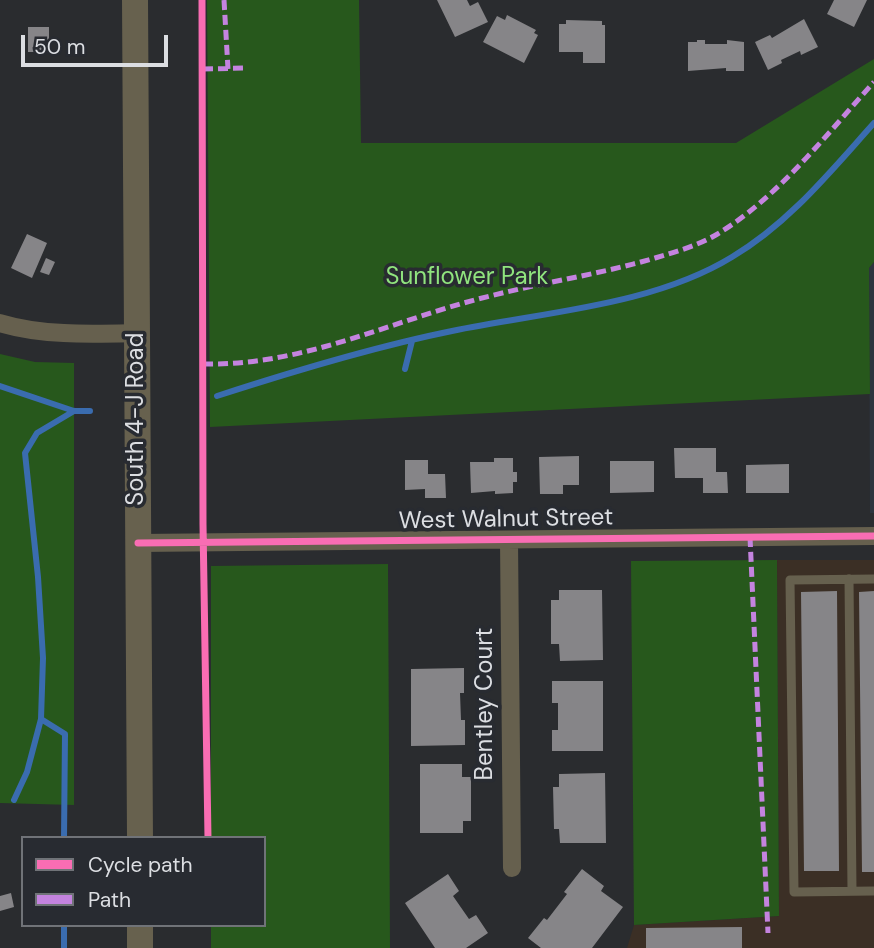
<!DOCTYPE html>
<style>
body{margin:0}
#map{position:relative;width:874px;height:948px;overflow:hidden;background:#2a2c2f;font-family:"DM Sans",sans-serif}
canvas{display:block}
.legend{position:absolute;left:21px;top:836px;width:245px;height:91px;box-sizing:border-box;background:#282b31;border:2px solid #707378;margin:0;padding:9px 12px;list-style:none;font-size:21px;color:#dcdee2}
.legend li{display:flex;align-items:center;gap:14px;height:35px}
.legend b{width:35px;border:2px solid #707378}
.scale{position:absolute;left:21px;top:35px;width:147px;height:32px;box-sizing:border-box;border:4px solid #dcdee2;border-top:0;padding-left:9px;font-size:21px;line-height:24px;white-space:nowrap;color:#dcdee2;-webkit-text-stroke:5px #282b31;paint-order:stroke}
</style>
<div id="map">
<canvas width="874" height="948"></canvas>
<ul class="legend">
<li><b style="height:9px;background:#f96db3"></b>Cycle path</li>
<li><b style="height:9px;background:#c483df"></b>Path</li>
</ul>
<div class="scale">50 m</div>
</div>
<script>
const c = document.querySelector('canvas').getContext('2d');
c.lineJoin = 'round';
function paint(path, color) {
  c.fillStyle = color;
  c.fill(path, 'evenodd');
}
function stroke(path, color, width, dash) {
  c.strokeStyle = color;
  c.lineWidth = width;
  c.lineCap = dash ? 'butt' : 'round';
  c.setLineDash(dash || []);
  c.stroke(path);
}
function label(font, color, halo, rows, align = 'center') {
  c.font = font + ' "DM Sans",sans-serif';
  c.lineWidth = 7;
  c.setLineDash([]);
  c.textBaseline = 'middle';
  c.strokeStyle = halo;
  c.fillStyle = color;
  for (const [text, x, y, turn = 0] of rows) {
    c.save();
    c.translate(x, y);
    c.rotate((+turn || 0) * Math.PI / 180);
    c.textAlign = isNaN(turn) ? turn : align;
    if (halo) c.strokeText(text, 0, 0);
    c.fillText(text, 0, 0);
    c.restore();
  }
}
const commercial = new Path2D(`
 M777,560H874V948H627L634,925L779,916Z`);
const built = new Path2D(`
 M874,262V513H870L869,268Z`);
const green = new Path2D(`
 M207,0H359L361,143H736L874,59V262L869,268L870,394L210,427Z
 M0,354L35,362L74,363V805L0,803Z
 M777,560L779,916L634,925L631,561Z
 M388,564L390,948H211V925H264V838H211V566Z`);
const stream = new Path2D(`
 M405,369L412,341
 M0,386L74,411H90
 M217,396C294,371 373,347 452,331C543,312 652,306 732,257C789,223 830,172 874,123
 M41,719L65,734L64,838
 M14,800L27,772L41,719L43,658L38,577L25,453L37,433L74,411
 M64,948V925`);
const building = new Path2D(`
 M437,0H467L470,6L478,2L488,22L455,37Z
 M834,0H867L854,27L827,14Z
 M507,15L536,30L534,33L538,35L524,63L483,42L497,16L505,20Z
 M804,19L818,47L801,55L800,51L781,60L782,63L768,70L755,42L770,35L772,38Z
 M566,20L602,21V25H605V63H583V52H559V24H566Z
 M28,27H49V52H28Z
 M697,40H705V44H727V40L744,42V71H726V68L688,71V42H697Z
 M27,234L47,243L32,278L11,268Z
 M46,258L55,262L49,275L40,272Z
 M674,448H716V472H727L728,493H703V478H675Z
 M579,456V485H563V494H540L539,457Z
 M494,458H513V472H517V482H513V493L495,494V491L471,493L470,462H494Z
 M405,460H428V474H445L446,498H425V489L405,490Z
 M610,461H654V492L610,493Z
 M789,464V493H746V465Z
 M559,590H602L603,660L560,661L559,644H551V600H559Z
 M837,591L839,871H804L801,592Z
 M874,591V872H862L859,592Z
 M464,668V693H460L461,720H465V745L411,746V669Z
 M552,681H603V751H552V730H558V703H552Z
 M420,764H462V777H471V821H463V833H420Z
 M605,773L606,843H560L559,829H554L553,787H559V774Z
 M582,869L604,886L601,891L623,907L592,948H541L528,938L544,918L547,920L567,894L564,892Z
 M448,874L459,891L453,896L469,919L476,915L488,933L466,948H435L405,903Z
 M11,893L14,907L0,911V896Z
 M742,927V948H646V928Z`);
const lane = new Path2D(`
 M849,579L852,891
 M874,579L790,580L794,892L874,891`);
const street = new Path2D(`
 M0,323C43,336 92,334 137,333
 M509,540L512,868
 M138,543L874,536`);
const secondary = new Path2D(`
 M135,0L140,838
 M140,925V948`);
const quiet = new Path2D(`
 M224,0L228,69
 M203,69L247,68
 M203,364C306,366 392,320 490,296C545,282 601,274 655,258C675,252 696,246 714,236C775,201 827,134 874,82
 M750,537L768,933`);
const cycleway = new Path2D(`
 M202,0L203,524L208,838
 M138,543L874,536`);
const parkNames = [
 ["Sunflower Park",467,278]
];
const streetNames = [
 ["South 4-J Road",137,419,-90],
 ["West Walnut Street",506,520,-1],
 ["Bentley Court",486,704,-90]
];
paint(commercial, '#3b2f25');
paint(built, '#2d343e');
paint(green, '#27581c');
stroke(stream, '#3a6caf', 6);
paint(building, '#868588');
stroke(lane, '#66604e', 9);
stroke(street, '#66604e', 18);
stroke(secondary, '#67614e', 26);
stroke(quiet, '#c483df', 5, [10, 5]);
stroke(cycleway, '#f96db3', 7);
label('24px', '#90e47e', '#282b31', parkNames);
label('24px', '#dcdee2', '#282b31', streetNames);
</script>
